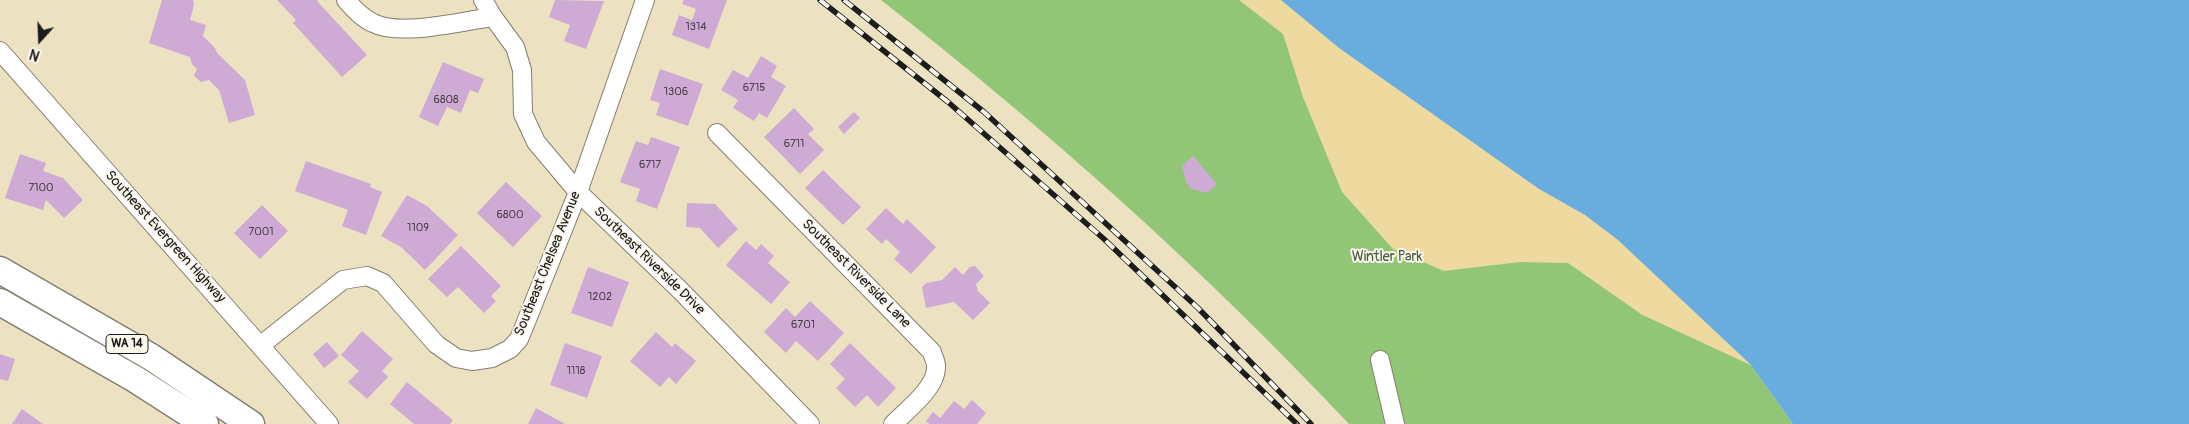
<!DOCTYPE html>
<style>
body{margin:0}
#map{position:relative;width:2189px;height:424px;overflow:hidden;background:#ece2c2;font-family:Pangolin,sans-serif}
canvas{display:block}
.north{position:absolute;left:15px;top:15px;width:50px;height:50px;-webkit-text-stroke:4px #fbf7ec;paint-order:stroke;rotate:200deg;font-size:14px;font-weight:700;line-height:20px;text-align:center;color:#1c1c1c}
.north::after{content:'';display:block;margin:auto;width:18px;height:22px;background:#1c1c1c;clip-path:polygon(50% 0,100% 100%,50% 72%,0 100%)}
</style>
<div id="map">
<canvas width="2189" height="424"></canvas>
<div class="north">N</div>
</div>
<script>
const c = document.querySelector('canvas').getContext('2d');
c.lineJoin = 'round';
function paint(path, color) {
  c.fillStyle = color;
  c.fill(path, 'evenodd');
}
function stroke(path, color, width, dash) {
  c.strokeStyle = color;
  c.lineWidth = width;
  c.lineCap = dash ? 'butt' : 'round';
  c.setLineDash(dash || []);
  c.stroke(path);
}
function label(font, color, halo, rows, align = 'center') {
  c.font = font + ' Pangolin,sans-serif';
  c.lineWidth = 4;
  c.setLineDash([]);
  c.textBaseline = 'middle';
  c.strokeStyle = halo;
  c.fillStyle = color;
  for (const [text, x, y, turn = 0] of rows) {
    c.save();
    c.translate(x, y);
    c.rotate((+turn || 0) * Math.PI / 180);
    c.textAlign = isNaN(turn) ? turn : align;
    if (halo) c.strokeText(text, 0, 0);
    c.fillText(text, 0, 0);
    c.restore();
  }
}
const green = new Path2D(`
 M881,0H1281L1641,314L1751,365L1793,424H1349C1204,270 1048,130 881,0Z`);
const sand = new Path2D(`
 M1239,0H1281L1339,48L1539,189L1585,215L1619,240L1751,365L1641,314L1568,263L1520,262L1444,271L1393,249L1342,192L1303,97L1283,34Z`);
const water = new Path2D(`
 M1281,0H2189V424H1793L1751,365L1618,240L1585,215L1539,189L1339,48Z`);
const building = new Path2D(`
 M162,0H193L194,5L190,20L206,25L203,36L215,48L217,53L245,80L255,115L229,123L219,90L209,80L201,82L194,76L197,69L192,64L190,57L149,43Z
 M277,0H318L317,1L367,55L342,77L293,23L296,20Z
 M555,0L604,1L586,49L564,41L570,25L549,17Z
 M684,0H727L709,49L672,35L679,15L692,20L696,9L682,4Z
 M761,56L777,66L771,77L786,86L767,118L759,113L754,121L733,108L738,100L721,90L733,70L748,78Z
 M443,62L484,79L478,93L470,90L461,113L447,107L438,126L419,117Z
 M660,69L703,84L688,126L656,115L660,103L650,100Z
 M794,108L814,129L808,134L824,150L800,174L764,137Z
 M854,112L860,118L844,134L838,127Z
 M651,137L680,147L657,209L636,201L640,189L620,182L636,141L648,145Z
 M20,154L46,163L43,171L63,178L83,200L64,218L46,200L43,210L5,198Z
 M1193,156L1217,184L1207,193L1192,189L1186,182L1182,166Z
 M306,161L371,184L370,187L382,192L366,235L342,226L348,210L295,191Z
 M823,170L861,207L843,225L805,188Z
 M506,182L542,216L513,247L477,213Z
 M407,195L427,206L458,235L425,270L401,247L381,236Z
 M687,203L715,204L738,229L718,248L700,228L686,227Z
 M262,205L288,231L260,259L234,233Z
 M886,208L903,224L907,219L936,247L911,274L894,259L900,252L886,239L882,244L866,229Z
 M746,241L756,250L761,244L774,256L768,263L790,282L771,304L726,265Z
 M461,246L501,286L491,296L496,301L484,313L458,287L447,297L428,279Z
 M975,266L984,276L976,284L978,291L990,303L973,320L954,302L926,308L922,287L926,283L942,280L955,267L963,275L970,267Z
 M588,267L629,282L612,327L571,313Z
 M810,301L844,333L818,361L796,341L786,353L764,332L786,308L795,317Z
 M362,331L393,359L382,371L388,377L367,399L348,382L359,371L341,355Z
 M656,332L672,347L675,343L696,361L676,384L669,377L660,387L630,361Z
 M327,342L339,356L324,368L313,354Z
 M565,343L602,356L587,398L550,385Z
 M850,343L896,388L878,407L867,395L855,407L836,388L845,379L830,364Z
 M0,354L15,359L8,381L0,379Z
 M407,382L453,420L450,424H414L390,404Z
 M972,400L986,413L977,424H929L926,421L933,412L940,418L954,401L964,409Z
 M536,408L565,424H528Z
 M22,409L43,424H12Z`);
const minor = new Path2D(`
 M346,0C354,9 362,18 373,23C401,37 461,21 493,17
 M483,0L493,17L515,47L522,70L523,114L536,142L578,192L680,290L810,424
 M0,51L329,424
 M717,133L932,352C933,357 937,363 936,368C936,388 906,411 893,424
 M261,345L343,280L367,276L383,283L436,344L456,358L472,361L492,358L510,349L519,339L524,327L578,192L645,0
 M1380,360L1395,424`);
const highway = new Path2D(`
 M0,270L151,357L251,424
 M0,302L135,379L205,424`);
const rail = new Path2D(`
 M820,0L948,102L1104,239L1297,424
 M844,0L984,112L1197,307L1311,424`);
const numberNames = [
 ["1314",696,27],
 ["6715",754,88],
 ["1306",676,92],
 ["6808",446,100],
 ["6711",794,144],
 ["6717",650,165],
 ["7100",41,188],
 ["6800",510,215],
 ["1109",418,228],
 ["7001",261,232],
 ["1202",600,297],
 ["6701",803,325],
 ["1118",576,371]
];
const shields = [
 [127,344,42]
];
const shieldNames = [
 ["WA 14",127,344]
];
const streetNames = [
 ["Southeast Evergreen Highway",165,237,48],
 ["Southeast Riverside Drive",649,261,44],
 ["Southeast Chelsea Avenue",548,264,-68],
 ["Southeast Riverside Lane",856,274,45]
];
const parkNames = [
 ["Wintler Park",1387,257]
];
paint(green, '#92c677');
paint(sand, '#eeda9e');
paint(water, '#69adde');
paint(building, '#cfaad5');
stroke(minor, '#847f6f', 20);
stroke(highway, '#847f6f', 29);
stroke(minor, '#fff', 18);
stroke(highway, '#fff', 26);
stroke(rail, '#1c1c1c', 5.5);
stroke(rail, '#fbf7ec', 4, [11]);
label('11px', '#49404a', null, numberNames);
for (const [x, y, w] of shields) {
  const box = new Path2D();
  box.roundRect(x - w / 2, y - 9.5, w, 19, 4);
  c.fillStyle = '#fbf7ec';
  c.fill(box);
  stroke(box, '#1c1c1c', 1);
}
label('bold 12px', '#1c1c1c', null, shieldNames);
label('14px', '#1c1c1c', '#fbf7ec', streetNames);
label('14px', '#45583c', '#fbf7ec', parkNames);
</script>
